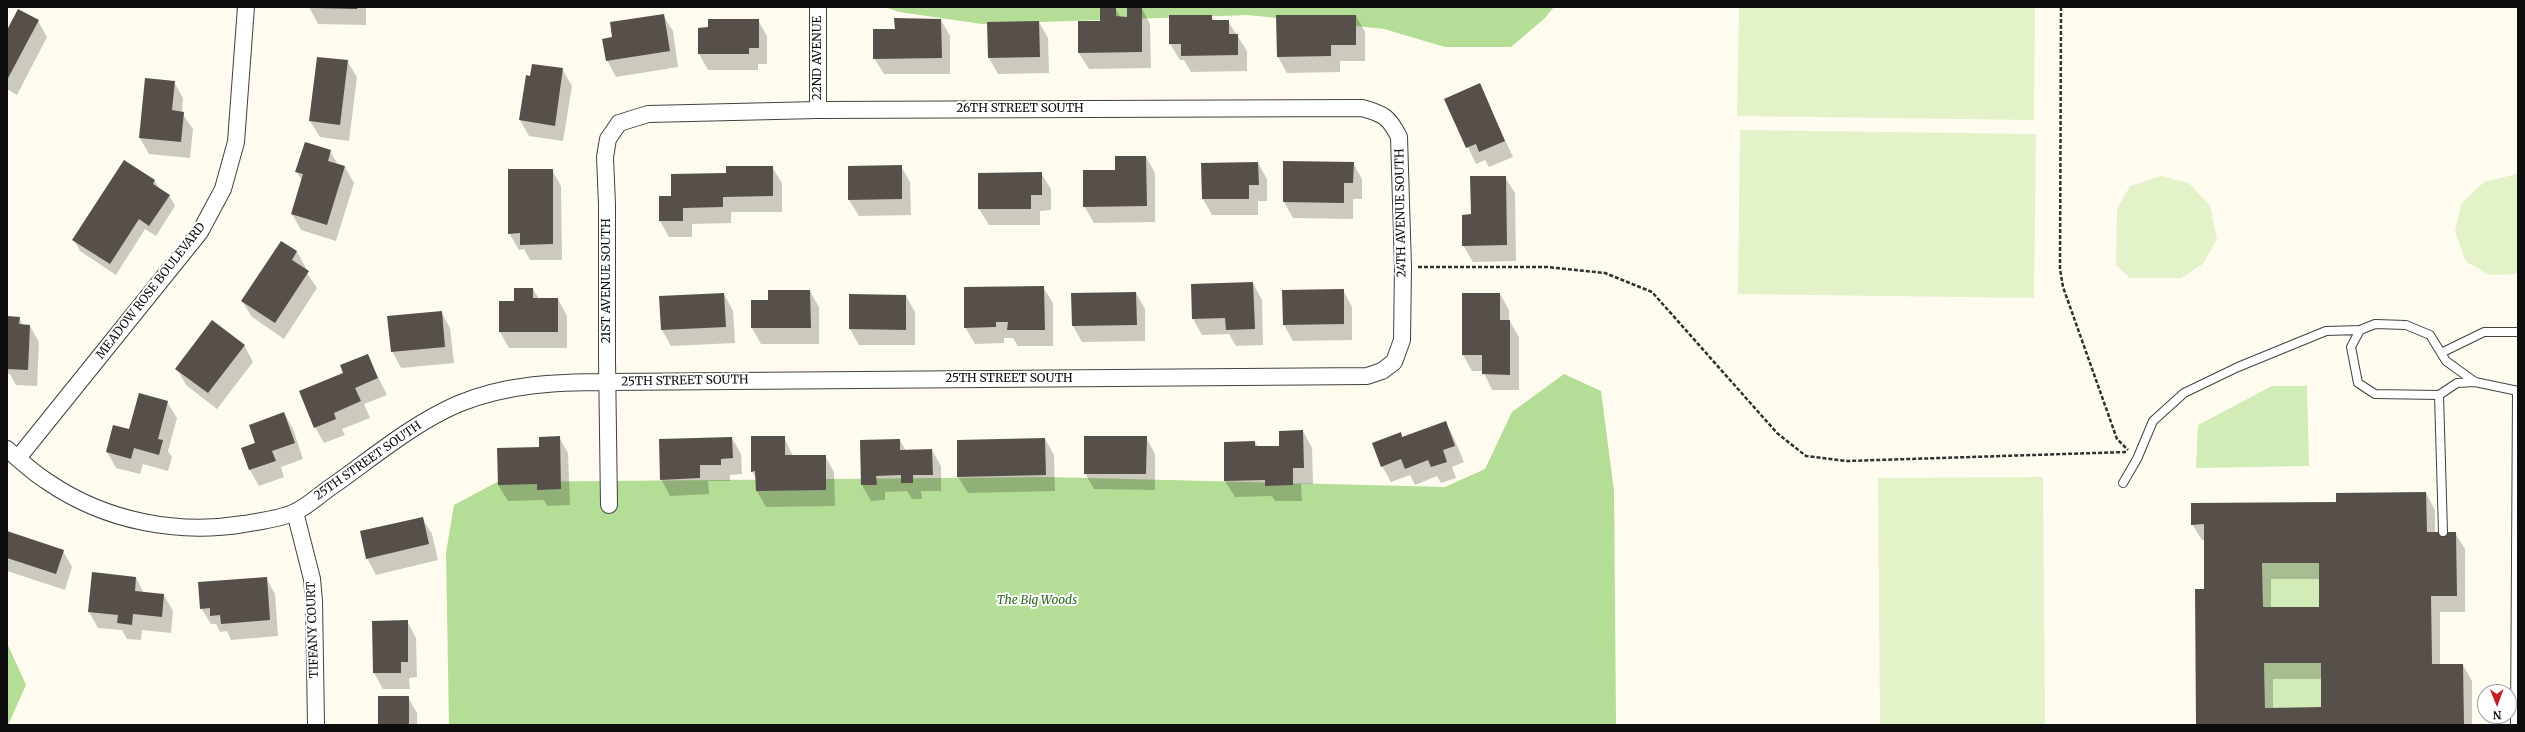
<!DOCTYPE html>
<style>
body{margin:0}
#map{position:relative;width:2525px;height:732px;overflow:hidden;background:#fffcef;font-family:Merriweather,serif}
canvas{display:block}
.frame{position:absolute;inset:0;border:8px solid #0e0e0e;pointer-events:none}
.north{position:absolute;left:2477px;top:684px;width:40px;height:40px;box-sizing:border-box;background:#fff;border:1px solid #9f9f9f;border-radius:50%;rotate:179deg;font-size:11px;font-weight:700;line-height:16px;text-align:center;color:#0e0e0e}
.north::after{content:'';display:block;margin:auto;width:14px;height:18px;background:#c51f24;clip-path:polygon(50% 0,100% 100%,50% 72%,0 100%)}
</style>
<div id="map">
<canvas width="2525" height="732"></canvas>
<div class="frame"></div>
<div class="north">N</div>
</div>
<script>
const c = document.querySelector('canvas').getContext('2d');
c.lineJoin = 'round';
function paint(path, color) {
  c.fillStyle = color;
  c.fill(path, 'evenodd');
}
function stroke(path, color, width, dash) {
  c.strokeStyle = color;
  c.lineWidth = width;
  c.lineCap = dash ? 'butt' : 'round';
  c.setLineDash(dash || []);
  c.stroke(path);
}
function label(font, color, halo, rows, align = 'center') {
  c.font = font + ' Merriweather,serif';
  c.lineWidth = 4;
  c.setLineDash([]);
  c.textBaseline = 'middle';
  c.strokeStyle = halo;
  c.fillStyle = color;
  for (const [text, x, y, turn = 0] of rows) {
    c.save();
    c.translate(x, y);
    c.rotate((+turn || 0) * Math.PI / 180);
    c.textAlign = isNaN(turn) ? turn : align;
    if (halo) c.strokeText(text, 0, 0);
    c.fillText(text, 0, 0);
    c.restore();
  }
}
const green = new Path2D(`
 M2272,386H2307L2309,466L2196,468L2198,425Z
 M2262,563H2319V607H2263Z
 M2264,663H2321V707L2265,708Z`);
const forest = new Path2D(`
 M885,7H1554L1545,18L1511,47H1445L1384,29L1248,15L982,24L899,12Z
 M1564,374L1601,391L1614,491L1616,725H449L446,553L454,505L497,482L1049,477L1445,487L1485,469L1512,412Z
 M7,643L26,685L8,725H7Z`);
const pitch = new Path2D(`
 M1739,7H2035L2034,120L1737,116Z
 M1740,130L2036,134L2034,298L1738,294Z
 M2517,174L2518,274L2490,275L2466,262L2455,232L2461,204L2484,182Z
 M2161,176L2189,183L2210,206L2217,239L2203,264L2181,278H2130L2116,265L2117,209L2130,186Z
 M2043,477L2045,725H1880L1878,478Z`);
const shadow = new Path2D(`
 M309,7H366V25L318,24Z
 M1141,7L1150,24L1151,68L1089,69L1079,53L1101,22L1115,8L1120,17L1128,18Z
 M663,15L673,31L678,67L616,77L607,60L613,38Z
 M1211,16L1214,21H1228L1247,51V71L1191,72L1184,60H1180L1170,44Z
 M1356,16L1365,32V61H1340V72L1287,73L1278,57Z
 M758,20L767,36V64H758V70H708L699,54Z
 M941,20L950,36V74H884L874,58Z
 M38,21L47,37L17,95L7,89V33Z
 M1039,22L1048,38L1049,73L998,74L989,58L988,23Z
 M347,61L357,77L349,141L320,137L310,121Z
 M562,69L572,86L563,141L529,136L520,120L531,77Z
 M174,82L183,98L182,113L193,129L190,158L149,154L140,138Z
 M1479,84L1513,157L1489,167L1485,160L1476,164L1445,99Z
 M330,151L339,166L345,167L354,183L336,241L301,230L292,214L302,181L297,172Z
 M1146,157L1155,173V222L1094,223L1084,206L1116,171Z
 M1258,163L1267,179V201H1258V215H1212L1203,199Z
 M1353,163L1362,179V199H1353V219L1293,218L1284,202Z
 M901,166L910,182L911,215L859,216L849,200V167Z
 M772,167L782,183V212H731V223L692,224V237H669L660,221L672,197L727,174Z
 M552,170L561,186L562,260H530L524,249L519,250L509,233Z
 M1041,173L1051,189V210L1040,211V225H989L979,209Z
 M1505,177L1515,193L1516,261L1473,262L1463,245Z
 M154,180L160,189L169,195L175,206L156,236L145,229L116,275L80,251L74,240Z
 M281,242L297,252L306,268L305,270L317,288L284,339L252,317L242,301Z
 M1253,283L1262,300L1263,345L1236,346L1229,334L1202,335L1193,319Z
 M1043,287L1053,303V346H1018L1013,338H1004V343L975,344L965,327Z
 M533,289L539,299H558L567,316V348H509L500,332L515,302Z
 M1343,290L1352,307V340L1293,341L1284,325Z
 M810,291L819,307V344H761L752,328Z
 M1136,293L1145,309V341L1082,342L1073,326Z
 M724,294L733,311L735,343L671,346L662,330Z
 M1463,294H1500L1509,310V320L1519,337V390H1492L1483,371H1472L1463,355Z
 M906,296L915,312V345H859L850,329Z
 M441,312L450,328L454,363L401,368L392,351Z
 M19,318L23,325L30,326L39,342L37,386L16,385L10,374H7V325Z
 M244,345L253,362L217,409L186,385L177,369Z
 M367,355L387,395L364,404L370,418L342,429L345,435L324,443L315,427Z
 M167,402L177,418L168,451L172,457L168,471L143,464L140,474L116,468L107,452L130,430Z
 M284,413L293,429L303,459L281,467L284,477L259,486L250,470L242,448L257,443Z
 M1445,422L1454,438L1464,462L1452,467L1456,478L1441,483L1437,476L1415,485L1410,475L1391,482L1382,466L1400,433L1403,438Z
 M1303,431L1312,448L1313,484H1301L1302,501H1275L1272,496L1235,497L1225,481L1255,442L1258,447H1280Z
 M559,437L568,453L570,505L547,506L544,500L508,501L498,485L540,448Z
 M784,437L793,456H825L834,472L835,506L766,507L757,491L756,479L752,471Z
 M1146,437L1155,454V490L1094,489L1085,473Z
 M732,438L741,454L742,474L730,475V481H708L709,494L670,496L661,479Z
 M1045,439L1054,455L1055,491L968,493L958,477Z
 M900,440L906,451L932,450L941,466V491H921L922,499H912L907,491L885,492V500L871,501L862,485Z
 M2426,493L2435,510V533H2455L2465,549V612H2440V665H2463L2472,681V725H2197L2205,590V540H2202L2192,524L2337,503ZM2271,579H2320V608H2271ZM2273,679H2322V708L2273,709Z
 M422,518L432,534L438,560L376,575L367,558Z
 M7,532L63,551L72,567L65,590L7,571Z
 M136,578L144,593L164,595L173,611L171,633L142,630L141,640L127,639L122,630L98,628L89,612Z
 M266,578L275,594L278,636L231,640L227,631L220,632L216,624H211L201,608Z
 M407,621L416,638L417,677L409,678L410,689H383L374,673Z
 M408,697L417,713V725H379Z`);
const building = new Path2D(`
 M317,7H357V9L317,8Z
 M1116,7V16L1127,17V7H1142V52L1078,53V21H1100V8Z
 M18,9L39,20L7,80V30Z
 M664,14L670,51L606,61L602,39L612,37L610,22Z
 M1169,15H1212V20H1229V34H1238V55L1181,56V44H1169Z
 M1276,15H1356V45H1331V56L1277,57Z
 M894,18L941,19L942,58L873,59V29H895Z
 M708,19H759V48H749V54H698V28L708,27Z
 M1039,21L1040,57L988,58L987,22Z
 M317,57L348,60L340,125L309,121Z
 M532,64L563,68L555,126L519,120L526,75L530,76Z
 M145,78L175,81L172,110L184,112L181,142L139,138Z
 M1480,83L1505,141L1479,152L1476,144L1466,148L1444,99Z
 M305,142L331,150L328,161L345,166L327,225L291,214L303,174L295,172Z
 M1115,156H1146L1147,206L1083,207V170H1115Z
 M124,160L155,180L153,184L170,195L149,226L139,219L110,264L72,240Z
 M1283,161L1354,162L1353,183H1344V203L1283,202Z
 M1258,162L1259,185H1249V199H1202L1201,163Z
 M902,165V199L848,200V166Z
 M726,166H773V196L723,197V207L683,208V221H659V196H671V174L726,173Z
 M508,169H553V244L520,245V233L508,234Z
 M1042,172V195H1031V209H978V173Z
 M1470,176H1506L1507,245L1462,246V215L1471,214Z
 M281,241L297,251L292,260L309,271L275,323L241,301Z
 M1253,282L1255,329L1226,330L1225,318L1192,319L1191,284Z
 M1044,286L1045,330H1007L1008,322H996V327L964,328V287Z
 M514,288H533V298H558V332H499V301H514Z
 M1344,289V324L1283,325L1282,290Z
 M768,290H810L811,328H751V300H768Z
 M1136,292L1137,325L1072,326L1071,293Z
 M724,293L726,327L661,330L659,296Z
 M1462,293H1500V320H1510V375L1482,374V355H1462Z
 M849,294L906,295V330L849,329Z
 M442,311L445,347L391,352L387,316Z
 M7,316L20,317L19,324L30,325L28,370L7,369Z
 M212,320L245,345L208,393L175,369Z
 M368,354L378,378L355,388L361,401L334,413L336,419L314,428L299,391L343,373L340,365Z
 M139,393L168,401L158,439L163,440L159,455L134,448L131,459L106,452L113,425L129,429Z
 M284,412L295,443L272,451L276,461L249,470L241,448L255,443L249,425Z
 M1446,421L1455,446L1443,450L1447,462L1431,467L1428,460L1405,469L1401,459L1381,467L1372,443L1401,432L1402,437Z
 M1303,430L1304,468H1293V485L1265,486V480L1224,481V442L1255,441V446H1279V431Z
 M560,436L561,489L537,490V484L498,485L497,448L539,447V437Z
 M751,436H785V455H826V490L756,491L755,471L751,472Z
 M1084,436H1147L1146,474H1084Z
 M732,437L733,458L721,459V465H700V478L660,480L659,439Z
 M1045,438L1046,475L957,477V440Z
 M900,439V450L932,449L933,475H913V483H901V475L876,476L877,485H861L860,440Z
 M2426,492L2427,532H2456L2457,596H2431L2432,664H2463L2464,725H2196L2195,589H2204V524L2191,525V503L2336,502V493ZM2262,563H2319V607H2263ZM2264,663H2321V707L2265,708Z
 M423,517L429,544L366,559L360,531Z
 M7,531L64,550L56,574L7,558Z
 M92,572L136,577L135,591L164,594L162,617L133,614L132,625L117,623L118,615L88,612Z
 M267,577L270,620L221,624L220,615L210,616V608L200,609L198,582Z
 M408,620V662H401V673H373L372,621Z
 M378,696H409V725H378Z`);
const path = new Path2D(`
 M2061,7L2060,269L2063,287L2117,439L2128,450
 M1418,267H1547L1605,273L1652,292L1777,433L1806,456L1847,461L2126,452`);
const lane = new Path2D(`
 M2441,353L2484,332H2518
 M2475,382L2446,361L2430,335L2406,325L2375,324L2360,330L2351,347L2358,383L2375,394L2439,395L2457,383L2475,382L2518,391
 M2439,395L2443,532
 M2123,483L2137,459L2153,421L2184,393L2238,367L2326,331L2360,330
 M2515,725L2517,391`);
const street = new Path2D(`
 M818,7V110
 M7,449C20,460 33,473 48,482C105,521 177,535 244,524C260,521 281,519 295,512C308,506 319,495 331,487C371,459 412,424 458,404C506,384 556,382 607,382L1367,376L1382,371L1394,362L1402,340L1403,267L1399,137C1389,117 1384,114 1362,108L818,110L648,114L619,123L608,139L605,157L607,205V360L609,505
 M18,458L200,232L223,189L236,142L246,7
 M295,512L312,579L314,601L316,725`);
const streetNames = [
 ["22ND AVENUE",818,58,-90],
 ["26TH STREET SOUTH",1020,109],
 ["24TH AVENUE SOUTH",1401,213,-91],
 ["21ST AVENUE SOUTH",607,281,-90],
 ["MEADOW ROSE BOULEVARD",151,291,-52],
 ["25TH STREET SOUTH",1009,379],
 ["25TH STREET SOUTH",685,381,-1],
 ["25TH STREET SOUTH",368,461,-35],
 ["TIFFANY COURT",313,630,-92]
];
const parkNames = [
 ["The Big Woods",1037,601]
];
paint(green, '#d1ecb6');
paint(forest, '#b4dd95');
paint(pitch, '#e3f2c9');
paint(shadow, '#0003');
paint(building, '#574f4a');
stroke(lane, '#414141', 10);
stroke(street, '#414141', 18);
stroke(path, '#303030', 2.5, [4, 2]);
stroke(lane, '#fff', 8);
stroke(street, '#fff', 16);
label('12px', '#0e0e0e', '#fff', streetNames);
label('italic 12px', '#2a691b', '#fff', parkNames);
</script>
